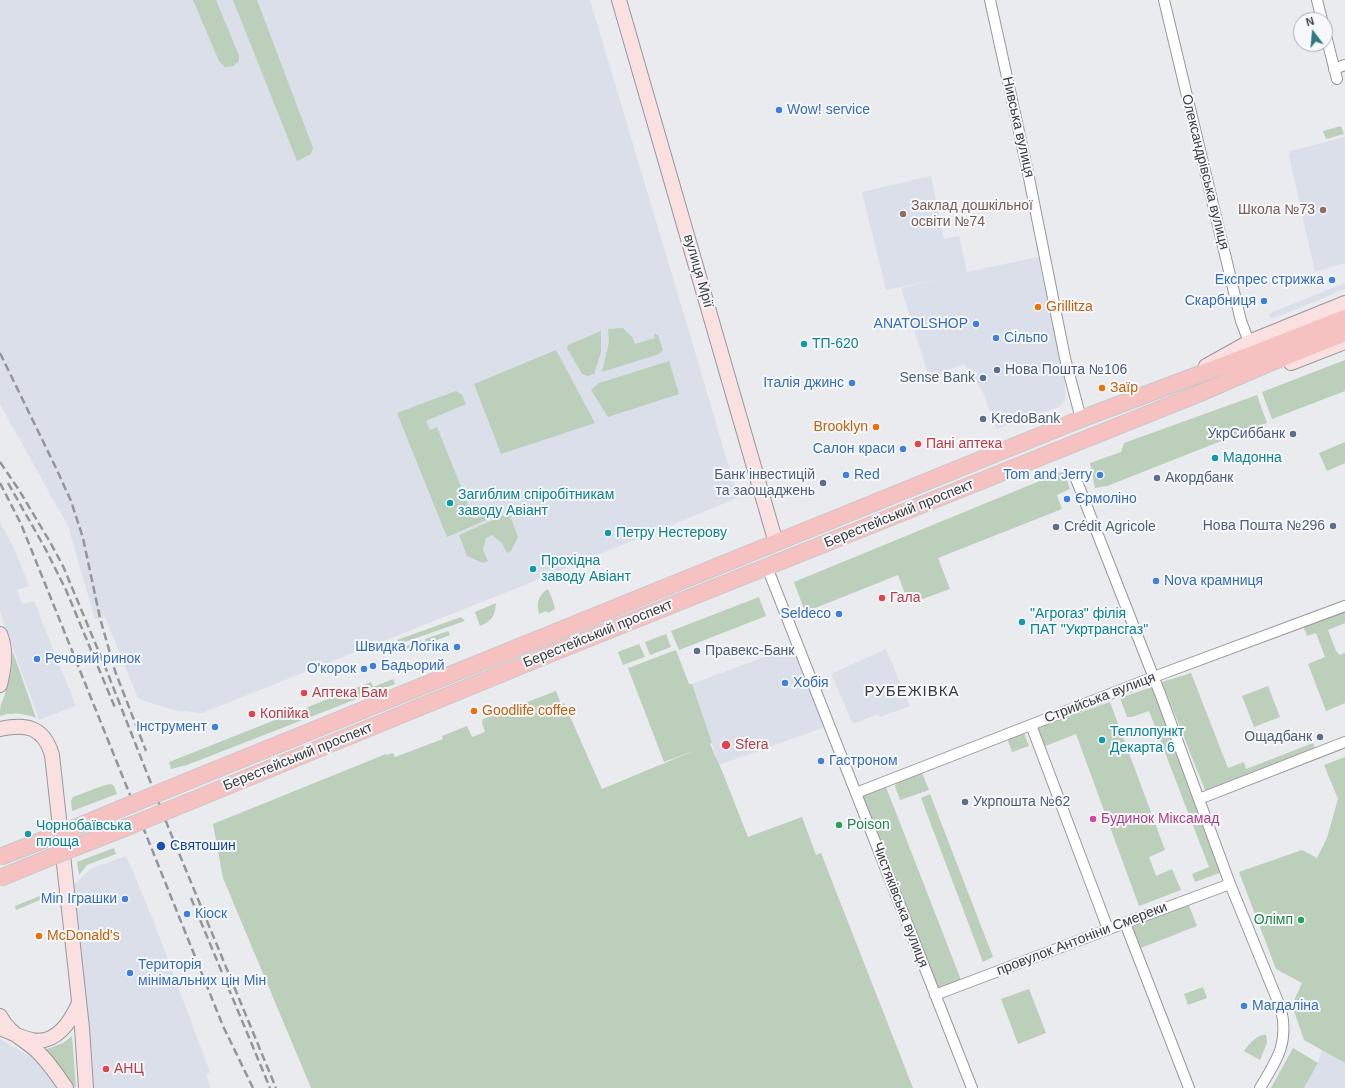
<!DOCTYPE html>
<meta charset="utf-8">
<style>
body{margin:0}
#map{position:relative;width:1345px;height:1088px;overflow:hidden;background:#e9ebef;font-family:Helvetica,sans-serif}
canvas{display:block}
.north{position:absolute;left:1293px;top:12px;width:40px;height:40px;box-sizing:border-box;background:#f6f8fc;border:1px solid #abadb0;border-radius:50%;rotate:344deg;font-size:11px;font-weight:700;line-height:16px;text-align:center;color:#3b3c3d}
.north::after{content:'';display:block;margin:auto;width:14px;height:18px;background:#317981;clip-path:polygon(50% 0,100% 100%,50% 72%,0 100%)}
</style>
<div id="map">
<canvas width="1345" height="1088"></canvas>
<div class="north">N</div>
</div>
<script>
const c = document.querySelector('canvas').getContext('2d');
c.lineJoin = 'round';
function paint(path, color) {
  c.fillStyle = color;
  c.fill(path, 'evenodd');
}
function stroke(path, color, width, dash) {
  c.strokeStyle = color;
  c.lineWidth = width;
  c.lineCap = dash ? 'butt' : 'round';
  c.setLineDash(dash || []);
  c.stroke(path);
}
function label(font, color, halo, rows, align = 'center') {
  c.font = font + ' Helvetica,sans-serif';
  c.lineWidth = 4;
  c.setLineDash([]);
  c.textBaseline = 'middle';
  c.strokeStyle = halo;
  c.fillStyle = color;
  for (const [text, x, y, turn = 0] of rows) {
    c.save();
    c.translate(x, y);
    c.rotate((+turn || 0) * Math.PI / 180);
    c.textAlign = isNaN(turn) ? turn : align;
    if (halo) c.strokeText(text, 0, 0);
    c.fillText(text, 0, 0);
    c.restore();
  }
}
const built = new Path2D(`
 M0,0H590L693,345L731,474L737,498L512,590L202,713L173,710L145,701L138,698L105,617L95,619L68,526L0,404Z
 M1345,137V263L1315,272L1289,156L1291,151Z
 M931,176L944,239L959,236L967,272L1038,257L1065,384V400L1059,407L996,429L984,394L964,364L929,377L901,288L940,279L886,290L862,192Z
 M1345,283V289L1272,319L1268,314Z
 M0,522L15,550L29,586L17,590L22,604L34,601L76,706L39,720L0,612Z
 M794,646L825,727L719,765L692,684Z
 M886,649L910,706L880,717L878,714L853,724L831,674Z
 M126,856L152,917L210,1072L206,1075L211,1088H91L70,889L90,869Z
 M0,1039L34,1059L43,1067L59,1088H0Z
 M1322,1050L1345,1063V1088H1304L1318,1063Z`);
const green = new Path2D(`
 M193,0H216L239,56V61L233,66L225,67L219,61Z
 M233,0H257L313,148L311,154L297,161Z
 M1341,126L1344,134L1326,139L1323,131Z
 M623,328L632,337L635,344L655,338L654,334L658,335L663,350L659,354L602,372L609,342L608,329Z
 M601,331V352L594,374L587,376L582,374L567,348L568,345Z
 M556,350L595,423L501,454L474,384Z
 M1345,360V391L1272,419L1262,392Z
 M669,361L679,394L608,417L591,390L599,383Z
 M456,391L462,395L466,404L426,421L430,430L437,427L474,519L489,513L491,518L447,537L397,413Z
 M1257,395L1267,423L1107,486L1095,488L1090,463L1121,452L1124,443Z
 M1345,442V463L1327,471L1319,453Z
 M1064,471L1070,489L1057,495L1062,509L938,558L950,589L909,604L898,575L805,612L794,582Z
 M509,513L518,537L511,551L507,553L502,543L492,535L486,538L483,550L488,561L483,563L467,556L459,535Z
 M548,589L553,601L555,609L548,613L546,611L539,614C536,603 538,595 548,589Z
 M759,597L766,616L679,650L671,631Z
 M496,603C495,616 492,621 480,626L475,612Z
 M1345,610V623L1328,630L1336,651L1340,655L1345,653V703L1326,711L1308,664L1325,657L1316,633L1307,636L1303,626Z
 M461,617L465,621L399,644L397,640Z
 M448,631L450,635L426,644L425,639Z
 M666,634L671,647L650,655L645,642Z
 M421,640L423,645L399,653L398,649Z
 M639,644L645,657L623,665L618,652Z
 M676,650L689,684H692L712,743L710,744L722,771L748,837L802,817L816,855L821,853L913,1088H311L223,878L213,824L386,754L387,755L393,753L395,757L443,739L442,736L467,726L472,737L485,732L482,723L483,719L556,691L561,704L564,703L602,789L696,750L664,762L628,668Z
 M13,652L36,718C24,713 12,712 0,716C0,701 4,700 7,687C11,676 12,664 13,652Z
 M1191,673L1228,768L1244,762L1246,769L1313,743L1315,749L1208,791L1205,790L1162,682Z
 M393,679L395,684L187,765L171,769L169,762L371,682L373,687Z
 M1268,686L1280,717L1254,727L1242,696Z
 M1152,687L1222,872L1195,882L1192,874L1209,867L1149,711L1132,717H1127L1120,698Z
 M1110,702L1165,850L1149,857L1156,876L1172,869L1181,890L1139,906L1076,734L1043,747L1037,731L1040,727Z
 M1024,733L1029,746L1012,752L1008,741L1009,738Z
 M1345,757V1063L1304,1040L1292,1005L1302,983L1276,969L1239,872L1302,850L1317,858L1327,838L1338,799L1324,765Z
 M918,772L922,773L929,790L900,800L895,786L897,781Z
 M111,784L114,786L117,794L72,811L71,801L73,797L105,785Z
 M886,787L961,980L938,988L863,798V796Z
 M930,794L993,957L983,962L921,798Z
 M114,848L116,854L87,865L79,875L77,862Z
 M40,896L42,899L16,910L15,906Z
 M1188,903L1197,926L1138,949L1129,925Z
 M1203,987L1207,998L1188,1005L1184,994Z
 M1029,989L1046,1033L1018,1044L1001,999Z
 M1262,1035H1266L1267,1043L1260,1060L1244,1051C1249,1044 1254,1038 1262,1035Z
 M72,1036L76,1088L42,1051L63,1043Z
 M1293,1048L1318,1063L1304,1088H1271Z`);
const street = new Path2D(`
 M990,0L1027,168L1065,358L1081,419
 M1164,0L1241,321L1249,342
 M1317,0L1322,20
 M1325,32L1337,79
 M1334,69L1345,65
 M1076,479L1161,696L1230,884L1281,1009C1289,1043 1277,1060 1260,1088
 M767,567L972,1088
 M1031,725L1108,929
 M856,793L1159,675L1345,606
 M1199,799L1345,742
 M1125,923L1189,1088
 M935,995L1125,923L1230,884`);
const secondary = new Path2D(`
 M619,0L776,543
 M1291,363L1345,342
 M1206,366L1249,342L1345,303
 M0,634C7,651 4,668 0,685
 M0,729C26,723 44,727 52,755L82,1028L86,1088
 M0,1016C10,1035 25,1039 39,1053C49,1063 58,1076 66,1088
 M0,1028C10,1032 21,1038 32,1040C56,1045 71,1021 79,1003`);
const primary = new Path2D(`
 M183,783L1081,419L1261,351L1345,318
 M191,801L552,653L1198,394L1267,364L1345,333
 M74,828L120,809
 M76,847L127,827`);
const rail = new Path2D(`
 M0,353L56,468L71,501L83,538L100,618L108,646L115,671L146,751
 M0,462L19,490L50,542L63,566L106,669L169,829L276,1088
 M0,483L21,524L223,1026L253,1088
 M8,483L45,548L66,590L116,710
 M191,898L270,1088`);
const primaryBridge = new Path2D(`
 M120,809L183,783
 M127,827L191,801
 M0,857L74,828
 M0,878L76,847`);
const markers = [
 [779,110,4,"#3f7fe0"],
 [1323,210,4,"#8d6e63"],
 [903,214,4,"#8d6e63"],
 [1332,280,4,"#3f7fe0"],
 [1264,301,4,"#3f7fe0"],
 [1038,307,4,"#e8710a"],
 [976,324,4,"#3f7fe0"],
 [996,338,4,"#3f7fe0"],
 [804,344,4,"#0f9aa8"],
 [997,370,4,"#5c6f8a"],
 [983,378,4,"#5c6f8a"],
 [852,383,4,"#3f7fe0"],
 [1102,388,4,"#e8710a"],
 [983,419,4,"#5c6f8a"],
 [876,427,4,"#e8710a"],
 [1293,434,4,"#5c6f8a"],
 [918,444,4,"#e0444e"],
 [903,449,4,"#3f7fe0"],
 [1215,458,4,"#0f9aa8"],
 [846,475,4,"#3f7fe0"],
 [1100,475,4,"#3f7fe0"],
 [1157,478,4,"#5c6f8a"],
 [823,483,4,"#5c6f8a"],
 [1067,499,4,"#3f7fe0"],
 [450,503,4,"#0f9aa8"],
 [1333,526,4,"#5c6f8a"],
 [1056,527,4,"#5c6f8a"],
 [608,533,4,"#0f9aa8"],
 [533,569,4,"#0f9aa8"],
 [1156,581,4,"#3f7fe0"],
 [882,598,4,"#e0444e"],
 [839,614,4,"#3f7fe0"],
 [1022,622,4,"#0f9aa8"],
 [457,647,4,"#3f7fe0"],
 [697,651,4,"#5c6f8a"],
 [37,659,4,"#3f7fe0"],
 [373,666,4,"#3f7fe0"],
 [364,669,4,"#3f7fe0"],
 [785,683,4,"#3f7fe0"],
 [304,693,4,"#e0444e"],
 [474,711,4,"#e8710a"],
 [252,714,4,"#e0444e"],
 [215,727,4,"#3f7fe0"],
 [1320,737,4,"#5c6f8a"],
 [1102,740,4,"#0f9aa8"],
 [726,745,5,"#e0444e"],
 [821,761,4,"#3f7fe0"],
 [965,802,4,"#5c6f8a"],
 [1093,819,4,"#d1479c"],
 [839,825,4,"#2e9e5b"],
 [28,834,4,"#0f9aa8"],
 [161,846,5,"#1a4fb4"],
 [125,899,4,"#3f7fe0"],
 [187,914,4,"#3f7fe0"],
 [1301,920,4,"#2e9e5b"],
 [39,936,4,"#e8710a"],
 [130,973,4,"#3f7fe0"],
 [1244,1006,4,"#3f7fe0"],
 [106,1069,4,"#e0444e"]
];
const shopNames = [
 ["Wow! service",787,110],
 ["Експрес стрижка",1324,280,"right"],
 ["Скарбниця",1256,301,"right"],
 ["ANATOLSHOP",968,324,"right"],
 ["Сільпо",1004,338],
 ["Італія джинс",844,383,"right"],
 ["Салон краси",895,449,"right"],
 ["Red",854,475],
 ["Tom and Jerry",1092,475,"right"],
 ["Єрмоліно",1075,499],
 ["Nova крамниця",1164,581],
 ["Seldeco",831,614,"right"],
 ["Швидка Логіка",449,647,"right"],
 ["Речовий ринок",45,659],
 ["Бадьорий",381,666],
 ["О'корок",356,669,"right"],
 ["Хобія",793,683],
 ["Інструмент",207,727,"right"],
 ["Гастроном",829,761],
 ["Min Іграшки",117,899,"right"],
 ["Кіоск",195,914],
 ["Територія",138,965],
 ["мінімальних цін Мін",138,981],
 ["Магдаліна",1252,1006]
];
const streetNames = [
 ["Нивська вулиця",1018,127,77],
 ["Олександрівська вулиця",1205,172,76],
 ["вулиця Мрії",698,271,74],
 ["Берестейський проспект",899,514,-22],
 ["Берестейський проспект",598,634,-22],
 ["Стрийська вулиця",1100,698,-21],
 ["Берестейський проспект",298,757,-22],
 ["Чистяківська вулиця",900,905,69],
 ["провулок Антоніни Смереки",1082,939,-21]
];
const educationNames = [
 ["Заклад дошкільної",911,206],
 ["освіти №74",911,222],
 ["Школа №73",1315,210,"right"]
];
const foodNames = [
 ["Grillitza",1046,307],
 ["Заїр",1110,388],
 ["Brooklyn",868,427,"right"],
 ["Goodlife coffee",482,711],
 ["McDonald's",47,936]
];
const cultureNames = [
 ["ТП-620",812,344],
 ["Мадонна",1223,458],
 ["Загиблим спіробітникам",458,495],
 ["заводу Авіант",458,511],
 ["Петру Нестерову",616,533],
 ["Прохідна",541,561],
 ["заводу Авіант",541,577],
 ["\"Агрогаз\" філія",1030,614],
 ["ПАТ \"Укртрансгаз\"",1030,630],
 ["Теплопункт",1110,732],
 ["Декарта 6",1110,748],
 ["Чорнобаївська",36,826],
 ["площа",36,842]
];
const serviceNames = [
 ["Нова Пошта №106",1005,370],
 ["Sense Bank",975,378,"right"],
 ["KredoBank",991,419],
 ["УкрСиббанк",1285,434,"right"],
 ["Банк інвестицій",815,475,"right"],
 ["та заощаджень",815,491,"right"],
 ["Акордбанк",1165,478],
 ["Нова Пошта №296",1325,526,"right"],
 ["Crédit Agricole",1064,527],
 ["Правекс-Банк",705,651],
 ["Ощадбанк",1312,737,"right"],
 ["Укрпошта №62",973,802]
];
const healthNames = [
 ["Пані аптека",926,444],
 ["Гала",890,598],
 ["Аптека Бам",312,693],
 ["Копійка",260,714],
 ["Sfera",735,745],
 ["АНЦ",114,1069]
];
const hotelNames = [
 ["Будинок Міксамад",1101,819]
];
const leisureNames = [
 ["Poison",847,825],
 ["Олімп",1293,920,"right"]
];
const transitNames = [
 ["Святошин",170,846]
];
const neighbourhoodNames = [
 ["РУБЕЖІВКА",912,692]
];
paint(built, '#dadfe9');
paint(green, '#bbcfba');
stroke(street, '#96989c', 12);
stroke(secondary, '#96989c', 16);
stroke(primary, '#c8c8c9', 18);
stroke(street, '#fff', 10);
stroke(secondary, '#fae0e0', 14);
stroke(primary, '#f5c1c1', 16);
stroke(rail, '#949598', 2.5, [8, 4]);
stroke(primaryBridge, '#c8c8c9', 18, []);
stroke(primaryBridge, '#f5c1c1', 16);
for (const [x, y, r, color] of markers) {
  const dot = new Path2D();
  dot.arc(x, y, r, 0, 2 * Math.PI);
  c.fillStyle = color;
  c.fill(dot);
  stroke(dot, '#f6f8fc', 1.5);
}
label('14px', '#366cbe', '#f6f8fc', shopNames, 'left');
label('14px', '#3b3c3d', '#f6f8fc', streetNames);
label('14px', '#785e54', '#f6f8fc', educationNames, 'left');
label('14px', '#c56008', '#f6f8fc', foodNames, 'left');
label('14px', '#0d838f', '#f6f8fc', cultureNames, 'left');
label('14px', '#4e5e75', '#f6f8fc', serviceNames, 'left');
label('14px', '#be3a42', '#f6f8fc', healthNames, 'left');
label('14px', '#b23c85', '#f6f8fc', hotelNames, 'left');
label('14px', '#27864d', '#f6f8fc', leisureNames, 'left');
label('14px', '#164399', '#f6f8fc', transitNames, 'left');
c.letterSpacing = '1px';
label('15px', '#393b3e', '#f6f8fc', neighbourhoodNames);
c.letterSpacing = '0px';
</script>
